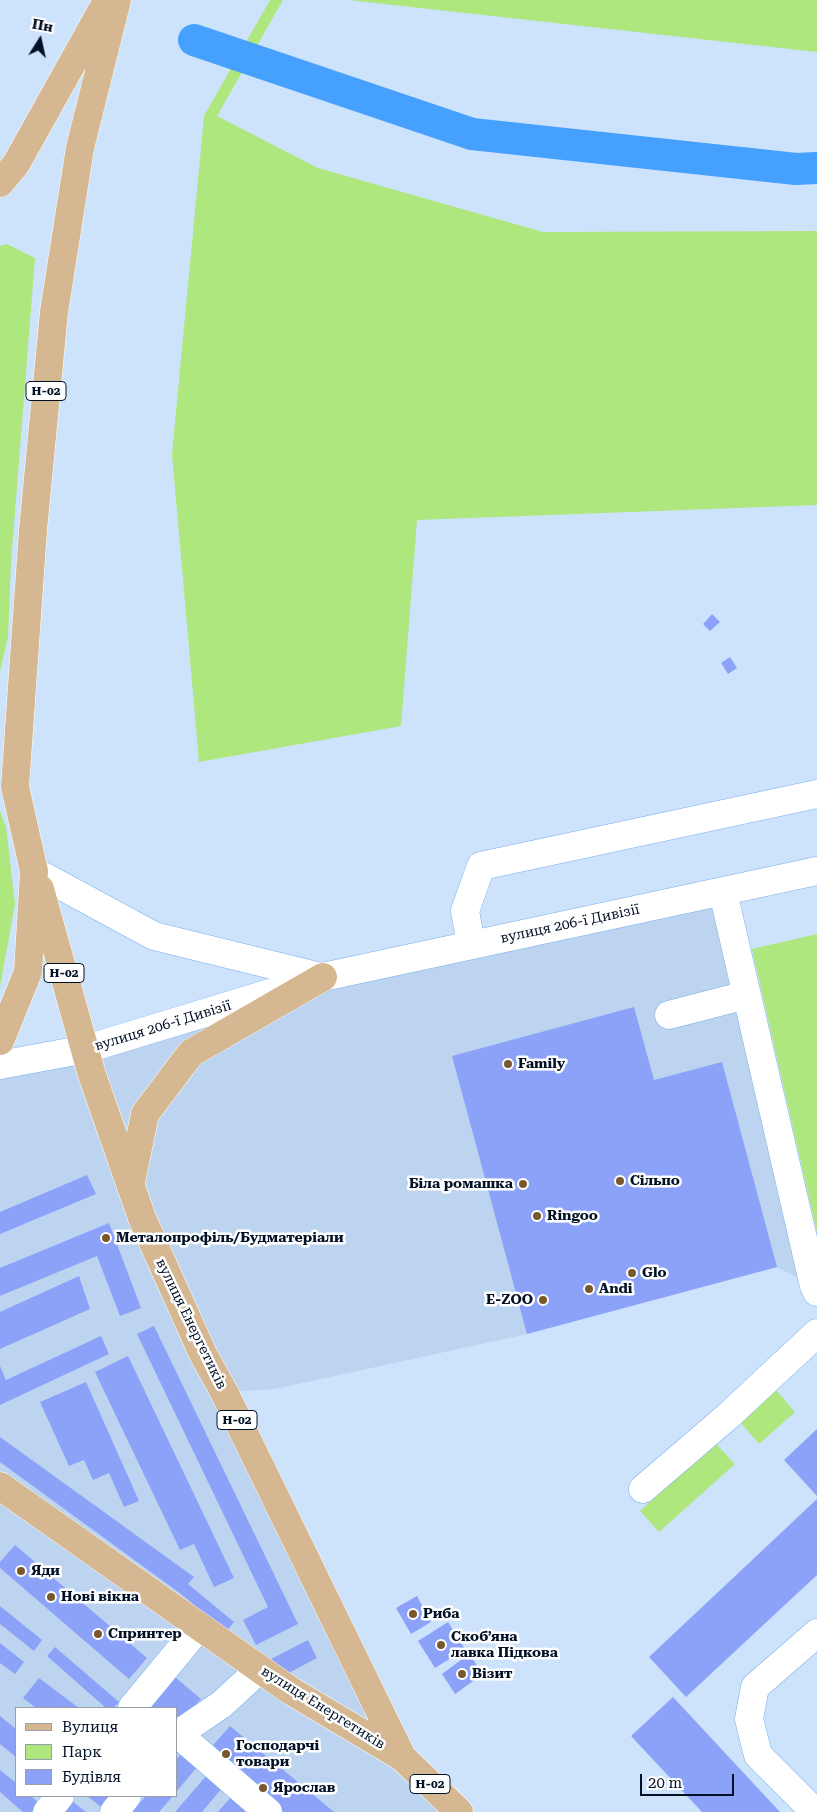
<!DOCTYPE html>
<meta charset="utf-8">
<style>
body{margin:0}
#map{position:relative;width:817px;height:1812px;overflow:hidden;background:#cde2fb;font-family:"Roboto Serif",serif}
canvas{display:block}
.legend{position:absolute;left:15px;top:1707px;width:162px;height:90px;box-sizing:border-box;background:#fff;border:1px solid #999fa8;margin:0;padding:6px 9px;list-style:none;font-size:15px;color:#001025}
.legend li{display:flex;align-items:center;gap:10px;height:25px}
.legend b{width:25px;border:1px solid #999fa8}
.north{position:absolute;left:15px;top:15px;width:50px;height:50px;-webkit-text-stroke:4px #fff;paint-order:stroke;rotate:10deg;font-size:14px;font-weight:700;line-height:20px;text-align:center;color:#001025}
.north::after{content:'';display:block;margin:auto;width:18px;height:22px;background:#001025;clip-path:polygon(50% 0,100% 100%,50% 72%,0 100%)}
.scale{position:absolute;left:640px;top:1774px;width:94px;height:22px;box-sizing:border-box;border:2px solid #001025;border-top:0;padding-left:6px;font-size:15px;line-height:18px;white-space:nowrap;color:#001025;-webkit-text-stroke:4px #fff;paint-order:stroke}
</style>
<div id="map">
<canvas width="817" height="1812"></canvas>
<ul class="legend">
<li><b style="height:6px;background:#d5b891"></b>Вулиця</li>
<li><b style="height:14px;background:#aee77d"></b>Парк</li>
<li><b style="height:14px;background:#8ca2f9"></b>Будівля</li>
</ul>
<div class="north">Пн</div>
<div class="scale">20 m</div>
</div>
<script>
const c = document.querySelector('canvas').getContext('2d');
c.lineJoin = 'round';
function paint(path, color) {
  c.fillStyle = color;
  c.fill(path, 'evenodd');
}
function stroke(path, color, width, dash) {
  c.strokeStyle = color;
  c.lineWidth = width;
  c.lineCap = dash ? 'butt' : 'round';
  c.setLineDash(dash || []);
  c.stroke(path);
}
function label(font, color, halo, rows, align = 'center') {
  c.font = font + ' "Roboto Serif",serif';
  c.lineWidth = 5;
  c.setLineDash([]);
  c.textBaseline = 'middle';
  c.strokeStyle = halo;
  c.fillStyle = color;
  for (const [text, x, y, turn = 0] of rows) {
    c.save();
    c.translate(x, y);
    c.rotate((+turn || 0) * Math.PI / 180);
    c.textAlign = isNaN(turn) ? turn : align;
    if (halo) c.strokeText(text, 0, 0);
    c.fillText(text, 0, 0);
    c.restore();
  }
}
const built = new Path2D(`
 M723,892L814,1286L777,1267L527,1334L275,1389L224,1392L402,1757L459,1812H0V1065ZM16,1708H176V1796H16Z`);
const green = new Path2D(`
 M270,0H283L217,116L318,168L543,232L817,231V505L417,520L401,726L199,762L172,454L204,116Z
 M348,0H817V52Z
 M7,244L35,258L11,563L8,637L0,671V246Z
 M0,811L6,827L15,904L0,987Z
 M817,934V1232L752,949Z
 M776,1390L795,1412L759,1444L740,1422Z
 M715,1443L735,1464L659,1532L640,1511Z`);
const canal = new Path2D(`
 M194,40L472,134L796,169L817,168`);
const building = new Path2D(`
 M712,614L720,622L710,631L703,624Z
 M730,657L737,668L728,674L721,663Z
 M634,1007L654,1080L722,1062L777,1267L527,1334L452,1056Z
 M87,1175L96,1194L0,1234V1212Z
 M109,1223L141,1308L120,1316L97,1256L0,1296V1268Z
 M79,1276L90,1309L0,1349V1312Z
 M154,1326L298,1624L256,1645L243,1620L268,1607L137,1334Z
 M101,1336L109,1354L0,1405V1366L6,1380Z
 M128,1356L234,1578L214,1587L194,1544L180,1550L95,1372Z
 M86,1382L139,1501L124,1507L109,1473L93,1480L84,1460L69,1466L40,1402Z
 M817,1429V1496L784,1460Z
 M0,1437L194,1577L188,1584L234,1622L226,1632L181,1594L0,1462Z
 M817,1499V1575L686,1697L649,1657Z
 M15,1545L147,1658L129,1679L0,1568V1562Z
 M417,1596L431,1622L411,1634L396,1608Z
 M0,1606L42,1640L34,1651L0,1624Z
 M448,1622L465,1649L435,1668L418,1641Z
 M308,1640L317,1658L281,1677L271,1659Z
 M0,1643L24,1662L15,1674L0,1663Z
 M55,1647L119,1702L113,1708H106L47,1656Z
 M469,1654L483,1674L455,1694L442,1674Z
 M175,1677L201,1699L176,1727V1708H148Z
 M39,1678L79,1708H36L23,1698Z
 M673,1697L780,1812H702L631,1736Z
 M0,1716L16,1729V1757L0,1744Z
 M230,1726L334,1812H282L208,1751Z
 M182,1752L198,1766L176,1792V1760Z
 M0,1770L16,1783V1796H31L39,1803L31,1812H23L0,1792Z
 M207,1775L222,1788L202,1812H175Z
 M87,1796H117L105,1810Z
 M146,1796H173L159,1812H132Z
 M231,1797L246,1810L245,1812H218Z
 M69,1799L86,1812H59Z`);
const minor = new Path2D(`
 M34,871L154,936L321,977
 M723,892L814,1286L817,1292
 M471,944L465,911L481,866L817,794
 M669,1015L746,995
 M0,1065L86,1049L323,977L817,871
 M643,1489L728,1416L817,1333
 M132,1708L199,1627
 M178,1734L222,1704L260,1669
 M176,1735L178,1734L268,1812
 M47,1812L60,1796
 M114,1812L127,1796
 M815,1812L758,1755L749,1719L755,1687L817,1633`);
const major = new Path2D(`
 M0,183L16,164L106,3
 M40,889L92,1075L142,1218L203,1354L224,1392L402,1757
 M0,1041L28,972L34,871L15,787L33,530L54,312L80,148L117,0
 M131,1182L145,1114L191,1053L323,977
 M0,1486L291,1691L402,1757L459,1812`);
const markers = [
 [508,1064,5,"#77572d"],
 [620,1181,5,"#77572d"],
 [523,1184,5,"#77572d"],
 [537,1216,5,"#77572d"],
 [106,1238,5,"#77572d"],
 [632,1273,5,"#77572d"],
 [589,1289,5,"#77572d"],
 [543,1300,5,"#77572d"],
 [21,1571,5,"#77572d"],
 [51,1597,5,"#77572d"],
 [413,1614,5,"#77572d"],
 [98,1634,5,"#77572d"],
 [441,1645,5,"#77572d"],
 [462,1674,5,"#77572d"],
 [226,1754,5,"#77572d"],
 [263,1788,5,"#77572d"]
];
const shields = [
 [46,391,40],
 [64,973,40],
 [237,1420,40],
 [430,1784,40]
];
const shieldNames = [
 ["Н-02",46,391],
 ["Н-02",64,973],
 ["Н-02",237,1420],
 ["Н-02",430,1784]
];
const streetNames = [
 ["вулиця 206-ї Дивізії",570,924,-12],
 ["вулиця 206-ї Дивізії",163,1026,-17],
 ["вулиця Енергетиків",191,1324,64],
 ["вулиця Енергетиків",323,1708,32]
];
const poiNames = [
 ["Family",518,1064],
 ["Сільпо",630,1181],
 ["Біла ромашка",513,1184,"right"],
 ["Ringoo",547,1216],
 ["Металопрофіль/Будматеріали",116,1238],
 ["Glo",642,1273],
 ["Andi",599,1289],
 ["E-ZOO",533,1300,"right"],
 ["Яди",31,1571],
 ["Нові вікна",61,1597],
 ["Риба",423,1614],
 ["Спринтер",108,1634],
 ["Скоб’яна",451,1637],
 ["лавка Підкова",451,1653],
 ["Візит",472,1674],
 ["Господарчі",236,1746],
 ["товари",236,1762],
 ["Ярослав",273,1788]
];
paint(built, '#bcd4ef');
paint(green, '#aee77d');
stroke(canal, '#46a0fd', 32);
paint(building, '#8ca2f9');
stroke(minor, '#7aafea', 29);
stroke(major, '#fff', 29);
stroke(minor, '#fff', 28);
stroke(major, '#d5b891', 28);
for (const [x, y, r, color] of markers) {
  const dot = new Path2D();
  dot.arc(x, y, r, 0, 2 * Math.PI);
  c.fillStyle = color;
  c.fill(dot);
  stroke(dot, '#fff', 2);
}
for (const [x, y, w] of shields) {
  const box = new Path2D();
  box.roundRect(x - w / 2, y - 9.5, w, 19, 4);
  c.fillStyle = '#fff';
  c.fill(box);
  stroke(box, '#001025', 1);
}
label('bold 12px', '#001025', null, shieldNames);
label('14px', '#001025', '#fff', streetNames);
label('bold 14px', '#001025', '#fff', poiNames, 'left');
</script>
